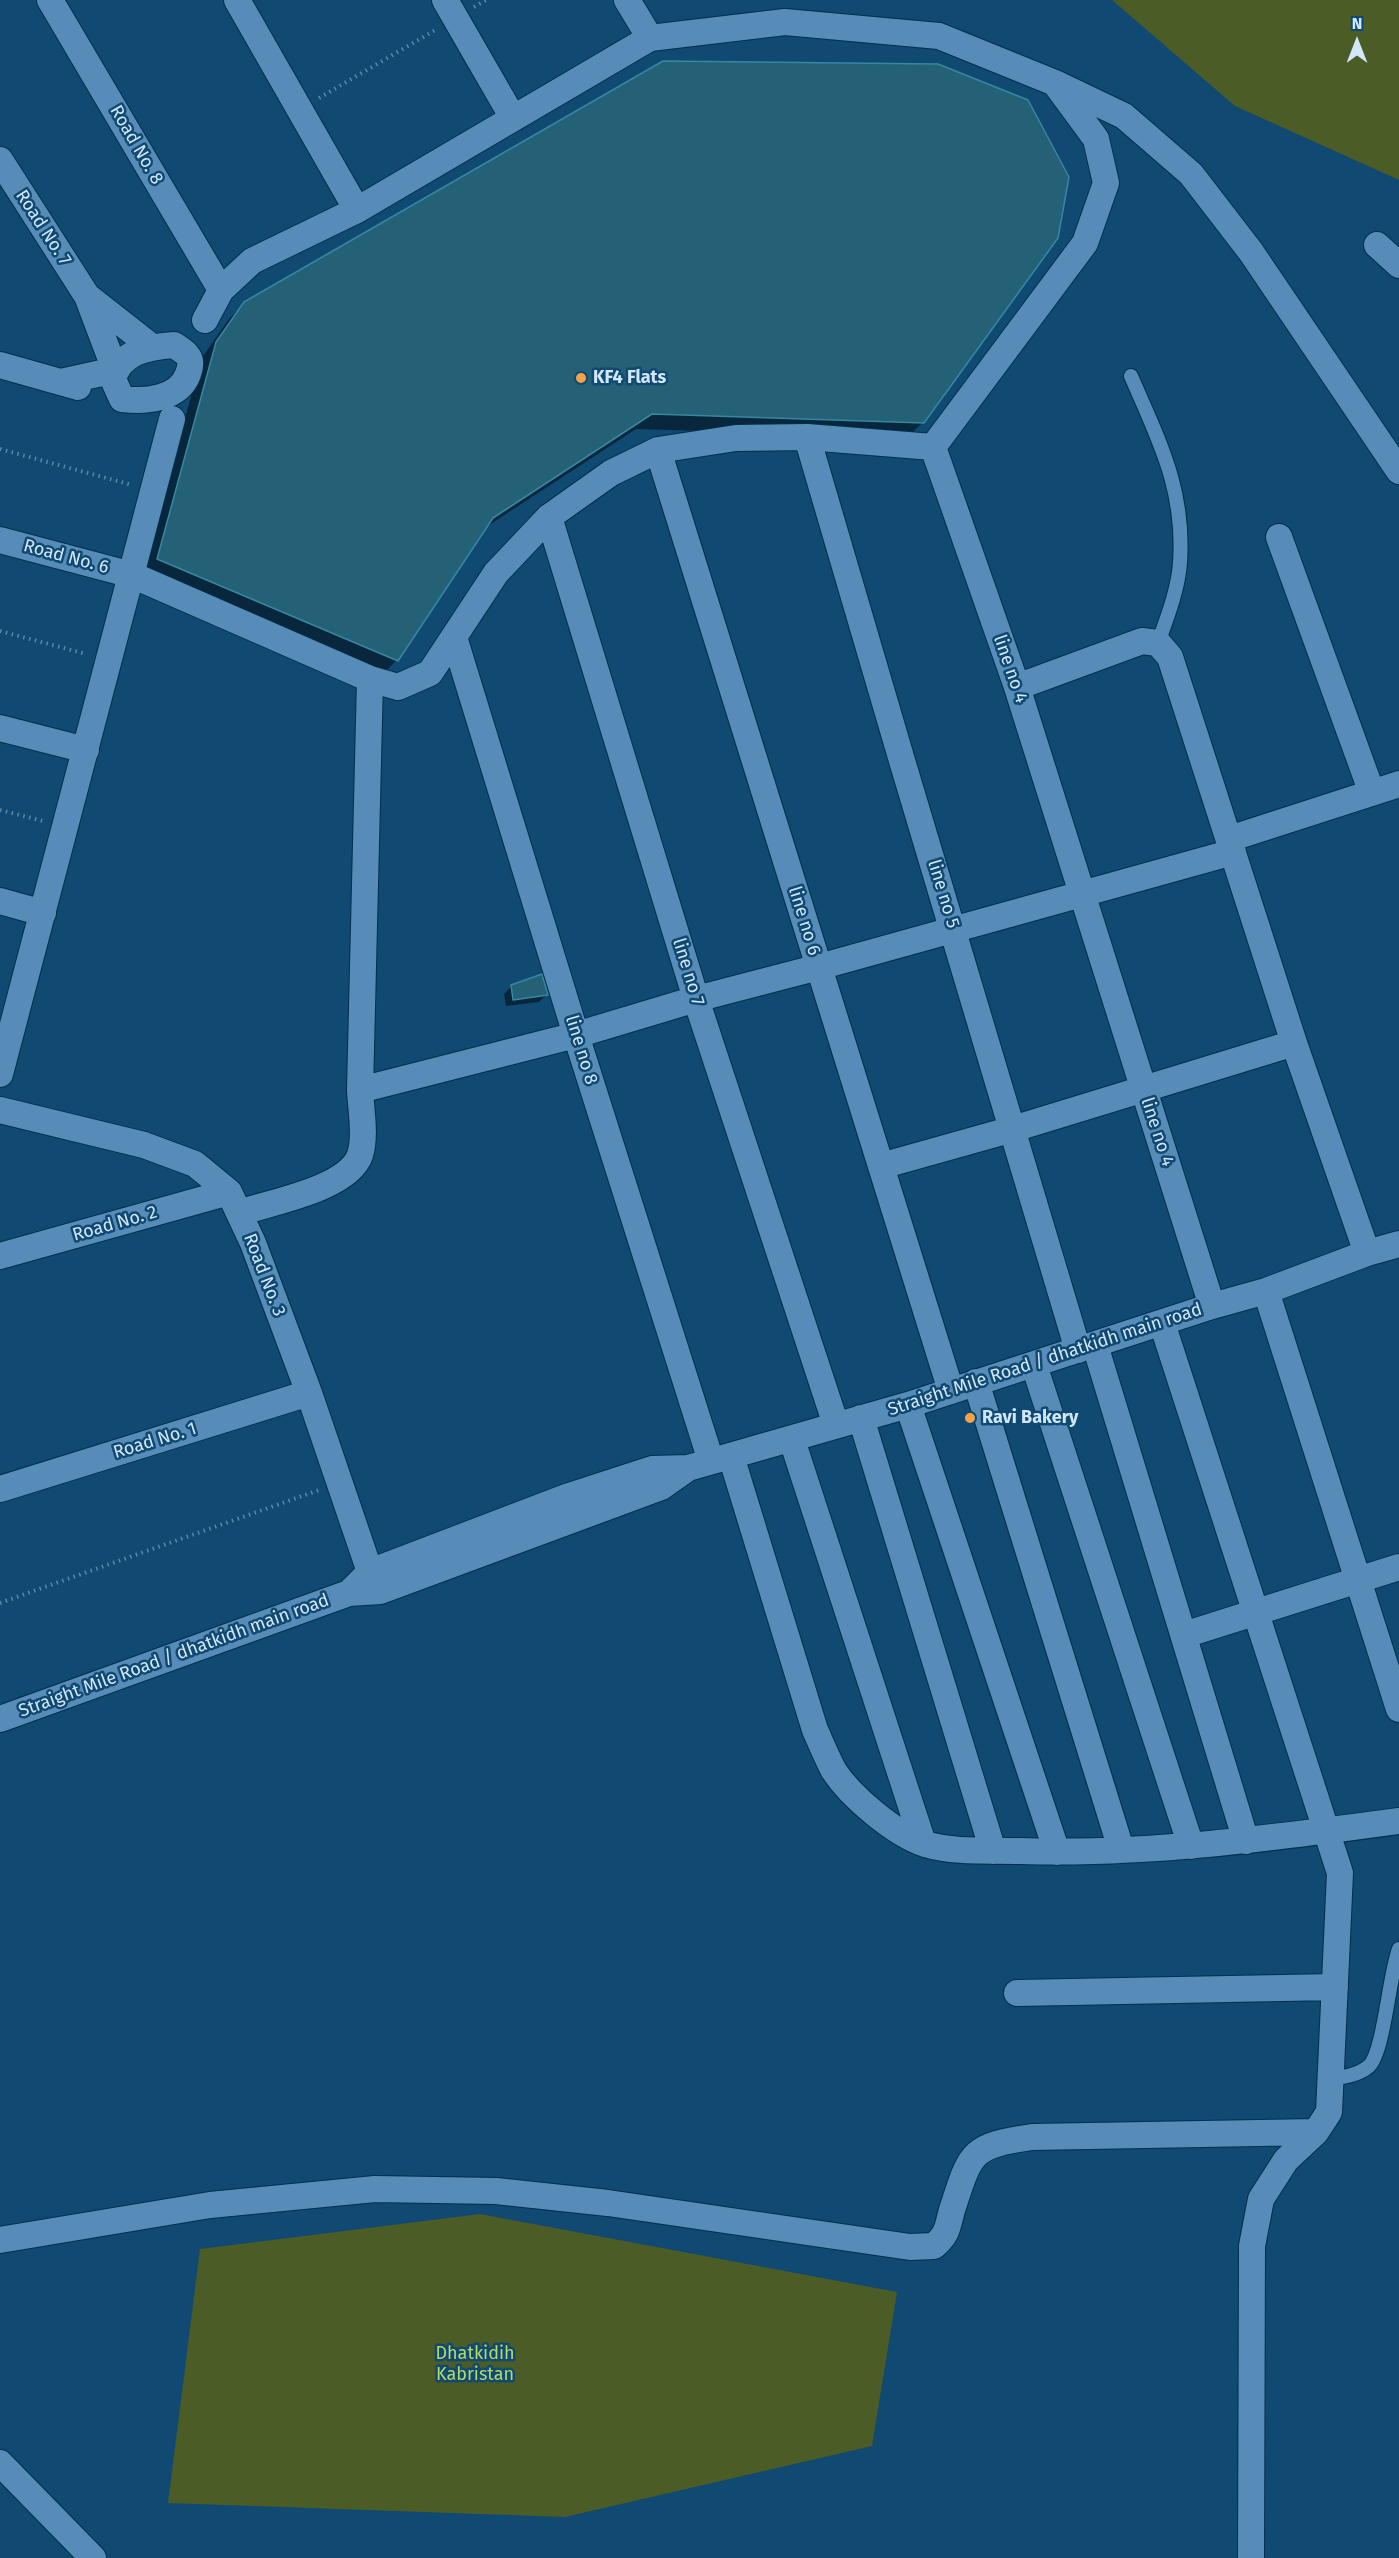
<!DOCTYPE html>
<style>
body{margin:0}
#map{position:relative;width:1399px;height:2558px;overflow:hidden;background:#104971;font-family:"Fira Sans",sans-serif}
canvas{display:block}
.north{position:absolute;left:1327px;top:12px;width:60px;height:60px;-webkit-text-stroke:4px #104971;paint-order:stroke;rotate:0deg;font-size:16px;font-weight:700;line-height:24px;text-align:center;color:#d1e7fa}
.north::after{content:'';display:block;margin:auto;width:21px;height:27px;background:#d1e7fa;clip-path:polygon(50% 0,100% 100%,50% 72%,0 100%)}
</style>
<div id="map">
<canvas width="1399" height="2558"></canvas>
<div class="north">N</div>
</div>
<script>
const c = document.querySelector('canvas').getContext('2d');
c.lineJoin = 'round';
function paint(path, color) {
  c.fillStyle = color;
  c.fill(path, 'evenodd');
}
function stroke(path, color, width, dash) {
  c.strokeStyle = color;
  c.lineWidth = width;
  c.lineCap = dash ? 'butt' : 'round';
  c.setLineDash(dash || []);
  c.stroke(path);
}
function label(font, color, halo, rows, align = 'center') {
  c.font = font + ' "Fira Sans",sans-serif';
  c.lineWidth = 5;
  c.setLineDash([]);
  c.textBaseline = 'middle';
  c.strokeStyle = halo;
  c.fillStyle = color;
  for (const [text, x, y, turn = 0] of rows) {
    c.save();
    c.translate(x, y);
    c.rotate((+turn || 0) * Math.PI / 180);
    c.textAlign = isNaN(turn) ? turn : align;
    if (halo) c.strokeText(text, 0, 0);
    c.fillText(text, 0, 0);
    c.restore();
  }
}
const green = new Path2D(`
 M1112,0H1399V180L1235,106Z
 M480,2214L897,2292L872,2446L565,2517L168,2503L200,2249Z`);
const shadow = new Path2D(`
 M245,303L923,422L908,437L636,429L486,527L397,660L382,675L143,574L201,359L229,319Z
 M512,986L546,995L539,1002L506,1006L504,994Z`);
const building = new Path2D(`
 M663,61L938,64L1028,100L1069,177L1058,238L924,423L652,414L493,518L398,661L157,559L216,342L244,302Z
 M542,974L548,995L513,1000L511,985Z`);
const path = new Path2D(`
 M474,7L486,0
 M319,98L437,29
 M0,449L132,485
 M0,631L86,654
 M0,810L43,821
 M0,1603L319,1490`);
const lane = new Path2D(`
 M1131,376C1159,441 1185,489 1180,563C1178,590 1167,618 1158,643
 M1330,2079C1344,2077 1359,2075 1369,2066C1384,2052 1389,1975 1399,1949`);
const street = new Path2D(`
 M50,0L221,290
 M237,0L357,210
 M445,0L513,118
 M627,0L650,38
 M1057,86L1096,139L1106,183L1085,243L933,447L1017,687L1212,1306
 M0,160L87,296
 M1377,245L1399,265
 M205,320L221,290L252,261L357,210L650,38L785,22L939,36L1055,83L1124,116L1191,174L1251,252L1399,471
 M174,345C188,354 194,358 188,374C179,399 146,402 122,399L113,379C121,351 148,347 174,345Z
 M0,365L78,387
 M61,382L115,370L87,296L152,347
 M807,437C895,742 988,1046 1078,1350
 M658,450L951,1391
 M549,517L696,999L836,1425
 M1279,537L1372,793
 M0,540L132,575L370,679L398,687L430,673L496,573L549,517L611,473L658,450L736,438L807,437L933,447
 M454,637L576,1035L711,1461
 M370,679L360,1090L576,1035L696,999L819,967L1233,852
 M1017,687L1142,641L1158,643L1170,657L1294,1043L1367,1253
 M0,728L86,750
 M1229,839L1399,784
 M0,901L43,913
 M0,1074L172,419
 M0,1110L144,1145L195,1164L229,1192L253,1243L309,1393L370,1572L377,1586
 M881,1166L1013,1129L1294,1043
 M239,1213C271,1202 348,1189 360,1155C366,1136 361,1110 360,1090
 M0,1256L229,1192
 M1266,1291L1399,1709
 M1162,1323L1340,1873L1329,2112L1316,2132L1286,2160L1261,2199L1252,2246L1251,2558
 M1095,1345L1246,1841
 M1034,1365L1191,1846
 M976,1382L1121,1849
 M908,1405L1057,1852
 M861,1418L993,1851
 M792,1440L923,1843
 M731,1456L815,1730C821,1743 827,1758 834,1771C851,1797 895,1834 925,1844C956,1853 988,1850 1020,1851C1147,1855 1273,1838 1399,1821
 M0,1489L309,1393
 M349,1593L370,1572L569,1496L652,1469L688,1468L908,1405L1212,1306L1266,1291L1367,1253L1399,1244
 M1184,1635L1399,1567
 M0,1719L349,1593L380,1591L661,1487L688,1468
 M1017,1993L1335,1987
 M0,2240L210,2205L375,2189L496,2191L608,2203L910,2247L934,2246C948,2234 947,2228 952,2210C971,2152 970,2146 1032,2137L1316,2132
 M0,2463L93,2558`);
const markers = [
 [581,378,6,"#f6a248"],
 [970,1418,6,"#f6a248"]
];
const streetNames = [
 ["Road No. 8",136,145,60],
 ["Road No. 7",43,228,57],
 ["Road No. 6",66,557,15],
 ["line no 4",1010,669,71],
 ["line no 5",943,894,73],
 ["line no 6",804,921,73],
 ["line no 7",688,972,73],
 ["line no 8",581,1050,73],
 ["line no 4",1157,1132,72],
 ["Road No. 2",115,1224,-16],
 ["Road No. 3",264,1275,69],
 ["Straight Mile Road / dhatkidh main road",1045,1360,-18],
 ["Road No. 1",155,1441,-17],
 ["Straight Mile Road / dhatkidh main road",174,1656,-20]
];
const poiNames = [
 ["KF4 Flats",593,378],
 ["Ravi Bakery",982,1418]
];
const parkNames = [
 ["Dhatkidih",475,2354],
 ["Kabristan",475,2375]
];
paint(green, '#4b5c26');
paint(shadow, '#0007');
paint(building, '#246176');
stroke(building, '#3787a2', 1.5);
stroke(lane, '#032f4c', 16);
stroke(street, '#032f4c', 28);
stroke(path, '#5c88a7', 4, [1.5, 4.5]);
stroke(lane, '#568cb7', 14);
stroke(street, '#568cb7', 26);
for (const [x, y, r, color] of markers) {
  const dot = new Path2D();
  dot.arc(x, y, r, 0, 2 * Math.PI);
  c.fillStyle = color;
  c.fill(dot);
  stroke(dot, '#104971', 2);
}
label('18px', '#d1e7fa', '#104971', streetNames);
label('bold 18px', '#d1e7fa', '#104971', poiNames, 'left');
label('18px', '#b4d967', '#104971', parkNames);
</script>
